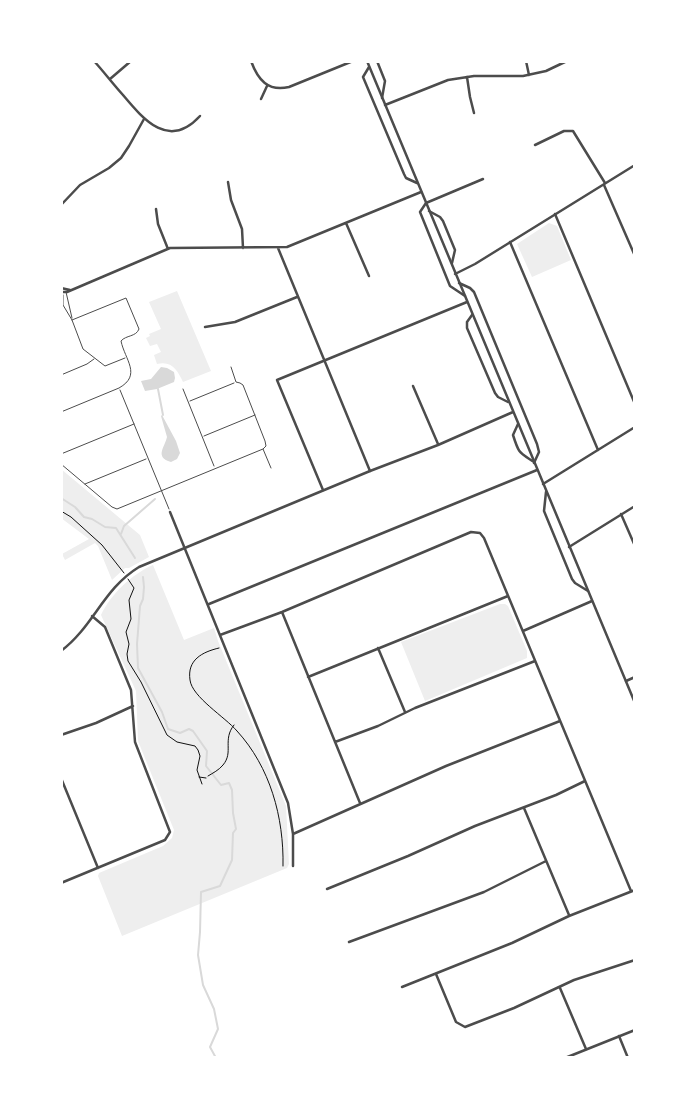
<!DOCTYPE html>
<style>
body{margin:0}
#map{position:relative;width:696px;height:1119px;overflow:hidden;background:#fff;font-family:"Asap Condensed",sans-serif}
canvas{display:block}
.frame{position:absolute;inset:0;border:63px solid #fff;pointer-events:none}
</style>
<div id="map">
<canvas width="696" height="1119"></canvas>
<div class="frame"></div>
</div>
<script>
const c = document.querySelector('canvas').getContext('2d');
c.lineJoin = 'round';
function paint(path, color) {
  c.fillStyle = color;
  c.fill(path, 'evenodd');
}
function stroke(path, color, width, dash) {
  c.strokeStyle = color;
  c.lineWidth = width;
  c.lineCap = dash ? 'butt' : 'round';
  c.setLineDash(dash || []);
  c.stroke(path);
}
const green = new Path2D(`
 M549,223L557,226L571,260L532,277L517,244Z
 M177,291L211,371L183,382C178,371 172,360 157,364L154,355L161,352L157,344L150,346L146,338L150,336L149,334L161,329L149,302Z
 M61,469L140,535L149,557L129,568H125L112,580L98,546L95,543L65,560L62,554L89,539L61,518Z
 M153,565L184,640L214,628L218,641L286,806L289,864L287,868L122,936L98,876L99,873L163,846L172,838L174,830L138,741L136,691L101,615C111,594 132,574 153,565Z
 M500,604H505L508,606L527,651V658L425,701L401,642Z`);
const water = new Path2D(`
 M161,367L167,368L174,372L175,378L174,382L157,389L145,391L141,381L151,379Z
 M162,415L176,441L180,453L177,459L171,462C154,457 165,447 167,437L161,416Z`);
const stream = new Path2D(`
 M158,389L163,415
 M61,498L75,507L84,517L92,519L105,527L116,528L135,558
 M121,534L124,526L155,499
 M143,577L144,587L143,599L140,606L137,644L138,668L162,712L168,729L180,733L189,729L193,731L207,751L206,766L221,785L229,783L232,790L233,813L236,829L233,833L232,860L220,886L201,892L200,932L198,955L203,985L214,1009L218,1029L210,1047L216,1058`);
const path = new Path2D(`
 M61,511L71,517L102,545L124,573
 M128,579L134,588L129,600L131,619L126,632L129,644L127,654L128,661L141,682L167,735L177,742L195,746L198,750L200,756L197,770L202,784
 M219,648C202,652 187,660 190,680C192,697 225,717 237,731C270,767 284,817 283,866
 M208,776C213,773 219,770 223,765C234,752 222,740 234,725
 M199,777L206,778`);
const service = new Path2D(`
 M66,292L72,318
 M63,295V305L72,320L83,349L105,366L125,358
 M231,367L236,382L240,383L243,385L265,441L266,446L263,449L271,468
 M61,375L87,364L94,359
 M183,389L214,466
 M120,390L169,509
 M190,401L234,383
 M61,412L119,388C142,375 125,360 121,341C126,335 136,337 139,329L126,298L72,320
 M204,436L255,415
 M61,454L134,424
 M61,464L112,507L117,509L263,449
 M85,484L146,459`);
const minor = new Path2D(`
 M94,61C104,72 113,84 123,95C144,120 169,150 200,116
 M251,61C258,80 268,92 289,87L353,61
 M377,61L385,81L382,98
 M526,61L529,75
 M369,67L363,77L404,174L406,178L417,183
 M467,77L470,97L474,113
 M110,79L131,61
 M261,99L267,86
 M385,105L448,80L474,76H523L546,71L567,61
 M535,145L564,131H573L605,183
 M228,182L231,200L242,229L243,248
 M604,185L635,256
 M61,205L80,185L109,168L121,158L129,146L144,119
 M156,209L158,224L168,249
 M429,211L440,217L443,221L455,250L452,263
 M555,214L635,404
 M346,223L369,276
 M510,242L598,450
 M278,248L370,471
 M459,283L470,288L474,292L537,444L539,452L534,463
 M61,288L70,290
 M61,292H67L170,248L287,247L421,192
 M465,296L450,286L420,212L426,203L483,179
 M472,315L467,322V328L495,393L498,397L508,402
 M205,327L235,322L297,297
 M413,386L438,444
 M518,424L513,435C519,454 519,452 534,462
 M543,484L635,427
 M323,490L277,380L467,302
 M546,492L544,511L572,579L575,583L588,591
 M170,512L288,803L293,834V866
 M621,514L635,546
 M569,547L635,506
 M209,604L537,470
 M282,612L360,803
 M523,631L592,601
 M220,635L282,612L471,532L480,533L484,538L631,891
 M378,648L405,712
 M308,677L508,596
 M626,681L635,677
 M61,735L96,723L133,706
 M335,742L378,726L415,708L535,661
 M61,778L98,868
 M524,808L569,915
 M293,834L446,766L560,721
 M61,883L165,840L170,832L135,742L131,690L105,627L92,616
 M327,889L408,856L475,826L556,795L585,781
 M349,942L484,892L546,861
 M436,974L456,1022L465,1027L514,1008L574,980L635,960
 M402,987L512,943L569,916L635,890
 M560,988L586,1049
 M619,1036L628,1058`);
const tertiary = new Path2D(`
 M367,61L635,703
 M455,274L475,264L635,165
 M61,651C94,626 103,589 139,567L370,471L438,445L513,412
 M565,1058L635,1030`);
paint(green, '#eee');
paint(water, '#d9d9d9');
stroke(stream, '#d9d9d9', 2);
stroke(path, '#111', 1);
stroke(service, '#4c4c4c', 1);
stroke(minor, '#4c4c4c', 2.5);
stroke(tertiary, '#4c4c4c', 2.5);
</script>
